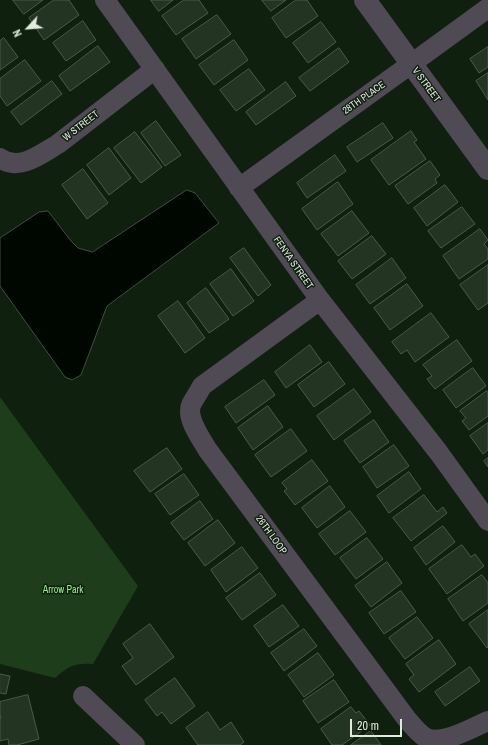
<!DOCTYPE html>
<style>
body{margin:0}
#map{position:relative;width:488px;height:745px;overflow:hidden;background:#10200f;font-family:"Archivo Narrow",sans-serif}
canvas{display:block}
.north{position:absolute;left:8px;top:8px;width:40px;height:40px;-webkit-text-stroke:3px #10200f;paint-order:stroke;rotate:244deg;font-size:11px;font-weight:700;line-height:16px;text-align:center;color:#e0eade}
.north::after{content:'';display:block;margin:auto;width:14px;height:18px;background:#e0eade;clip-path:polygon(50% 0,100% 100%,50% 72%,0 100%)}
.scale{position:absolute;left:350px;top:719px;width:52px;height:18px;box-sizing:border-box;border:2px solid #e0eade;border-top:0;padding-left:5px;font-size:12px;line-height:14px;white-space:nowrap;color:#e0eade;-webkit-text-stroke:3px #10200f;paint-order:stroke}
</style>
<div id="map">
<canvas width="488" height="745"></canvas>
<div class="north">N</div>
<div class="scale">20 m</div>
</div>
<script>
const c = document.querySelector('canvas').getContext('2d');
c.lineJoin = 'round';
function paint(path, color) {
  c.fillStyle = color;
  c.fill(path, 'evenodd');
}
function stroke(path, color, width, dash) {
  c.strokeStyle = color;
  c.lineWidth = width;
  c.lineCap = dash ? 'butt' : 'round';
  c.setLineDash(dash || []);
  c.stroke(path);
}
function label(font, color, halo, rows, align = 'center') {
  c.font = font + ' "Archivo Narrow",sans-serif';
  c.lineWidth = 3;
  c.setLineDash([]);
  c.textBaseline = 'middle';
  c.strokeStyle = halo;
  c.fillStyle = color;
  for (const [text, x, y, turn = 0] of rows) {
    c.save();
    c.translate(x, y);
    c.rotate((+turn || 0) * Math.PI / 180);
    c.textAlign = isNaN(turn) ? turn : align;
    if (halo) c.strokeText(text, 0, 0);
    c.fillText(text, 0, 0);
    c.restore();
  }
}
const green = new Path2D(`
 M0,397L138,586L93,664C74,663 69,666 55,678L0,664Z`);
const water = new Path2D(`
 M187,190L195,193L219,223L107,306L81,375L72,380L65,377L0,286V238L39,212L48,211L71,241L78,248L92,252Z`);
const building = new Path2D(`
 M13,0H43L24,14Z
 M54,0H69L79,15L44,40L29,18Z
 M151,0H173L159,11Z
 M184,0H199L208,13L176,35L162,16Z
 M262,0H286L271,11Z
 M296,0H307L318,16L286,38L272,18Z
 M217,15L231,34L196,59L182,39Z
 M83,21L96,40L66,61L53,43Z
 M321,22L336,42L308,63L293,43Z
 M4,38L18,57L0,70V41Z
 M234,40L248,60L214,85L199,65Z
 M98,46L110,62L70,91L59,76Z
 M488,47V67L479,73L470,59Z
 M339,48L349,62L310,91L299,78Z
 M25,60L41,81L7,106L0,96V79Z
 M249,69L265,90L236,111L220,90Z
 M488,73V100L476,81Z
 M52,81L62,94L21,125L11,112Z
 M286,82L296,96L256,125L246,112Z
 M156,121L181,155L165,166L141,133Z
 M383,123L393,138L357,162L347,147Z
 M411,131L417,140L414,142L426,159L389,185L371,160Z
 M135,132L162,167L141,183L114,148Z
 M109,148L131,178L109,195L87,165Z
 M335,155L346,171L307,198L297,183Z
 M430,161L440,175L435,179L437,183L408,204L395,186Z
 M83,169L108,203L87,219L62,185Z
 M338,182L353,204L317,230L302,209Z
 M445,185L458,202L427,226L414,208Z
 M462,207L475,224L441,248L428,231Z
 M352,211L369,233L338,256L321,234Z
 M480,229L488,240L484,244L488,249V259L459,279L443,256Z
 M372,236L386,254L352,279L338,261Z
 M244,248L271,285L258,296L230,258Z
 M392,258L406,278L370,304L356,285Z
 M488,265V303L478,310L460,285Z
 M231,269L254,301L233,316L210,284Z
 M407,284L423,306L390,330L374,308Z
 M206,288L229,319L209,333L187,303Z
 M178,301L205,338L185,353L158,316Z
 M431,313L449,337L415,362L407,350L401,354L392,342Z
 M457,340L472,361L435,389L427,379L432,376L423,365Z
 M310,345L322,362L286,388L275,372Z
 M329,362L345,384L314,407L298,385Z
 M473,368L486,386L456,408L443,390Z
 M264,380L275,395L236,423L225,407Z
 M354,389L371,412L334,440L317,416Z
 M487,391L488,393V416L469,430L462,421L466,418L460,411Z
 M268,406L283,427L253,450L238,428Z
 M374,420L389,442L360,463L344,441Z
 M488,423V450L483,454L470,436Z
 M291,429L307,451L271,477L255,455Z
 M394,445L409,466L377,488L363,467Z
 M167,448L182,469L150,492L134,471Z
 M488,458V467L484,461Z
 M312,460L328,481L295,505L284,491L287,489L282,483Z
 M409,472L421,489L389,513L377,496Z
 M184,474L199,495L170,515L155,494Z
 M330,486L345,507L317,528L302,508Z
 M424,495L437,512L443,507L447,513L411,541L393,518Z
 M200,501L213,519L184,540L171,523Z
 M350,511L366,532L335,555L319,534Z
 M218,520L235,543L205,566L188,543Z
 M443,526L455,542L426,565L414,548Z
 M367,538L383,559L356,579L340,558Z
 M462,545L471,557L475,554L484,566L447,594L429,569Z
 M242,547L258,568L226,592L211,570Z
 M387,562L402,583L371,607L355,586Z
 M260,573L276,595L242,620L226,598Z
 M482,575L488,583V603L463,621L448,599Z
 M401,591L416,612L384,634L369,613Z
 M283,605L299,626L269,647L254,626Z
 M488,610V647L487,648L469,624Z
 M417,617L433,638L405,659L389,638Z
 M150,624L174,657L136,685L122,666L133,658L123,644Z
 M304,629L317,646L284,671L271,653Z
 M439,640L456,664L419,692L409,679L414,675L406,664Z
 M318,653L334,675L304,697L288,675Z
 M470,667L480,681L445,706L435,692Z
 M0,674L10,676L6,694L0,693Z
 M175,678L195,706L171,724L162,712L157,716L145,700Z
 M334,680L349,702L318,723L303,701Z
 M28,695L39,739L17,745H9L8,739L0,741V718H1L0,714V702Z
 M351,707L356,713L359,711L370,725L342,745H332L321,729Z
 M208,712L220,730L231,722L244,742L240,745H198L186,728Z
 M371,731L381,745H351Z`);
const minor = new Path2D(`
 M105,0L320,300L439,453L488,521
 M0,158C19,172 41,154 58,144L155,69
 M239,188L411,64L488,8
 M320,300L202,386C199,392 194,399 191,405C186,419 201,438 207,449L406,718C412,725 418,733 426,738C443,745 472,728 488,721
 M83,696L135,745`);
const tertiary = new Path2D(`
 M365,0L488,169`);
const streetNames = [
 ["V STREET",426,85,54],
 ["28TH PLACE",364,98,-35],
 ["W STREET",81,126,-38],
 ["FENYA STREET",293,263,55],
 ["26TH LOOP",271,535,54]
];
const parkNames = [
 ["Arrow Park",63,590]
];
paint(green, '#1e3e1b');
paint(water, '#000700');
stroke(water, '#434b43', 1);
paint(building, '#233422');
stroke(building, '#495c48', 1);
stroke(minor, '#4f4a54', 20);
stroke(tertiary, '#4f4a54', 22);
label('10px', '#e0eade', '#10200f', streetNames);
label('10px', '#9cec95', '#10200f', parkNames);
</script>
